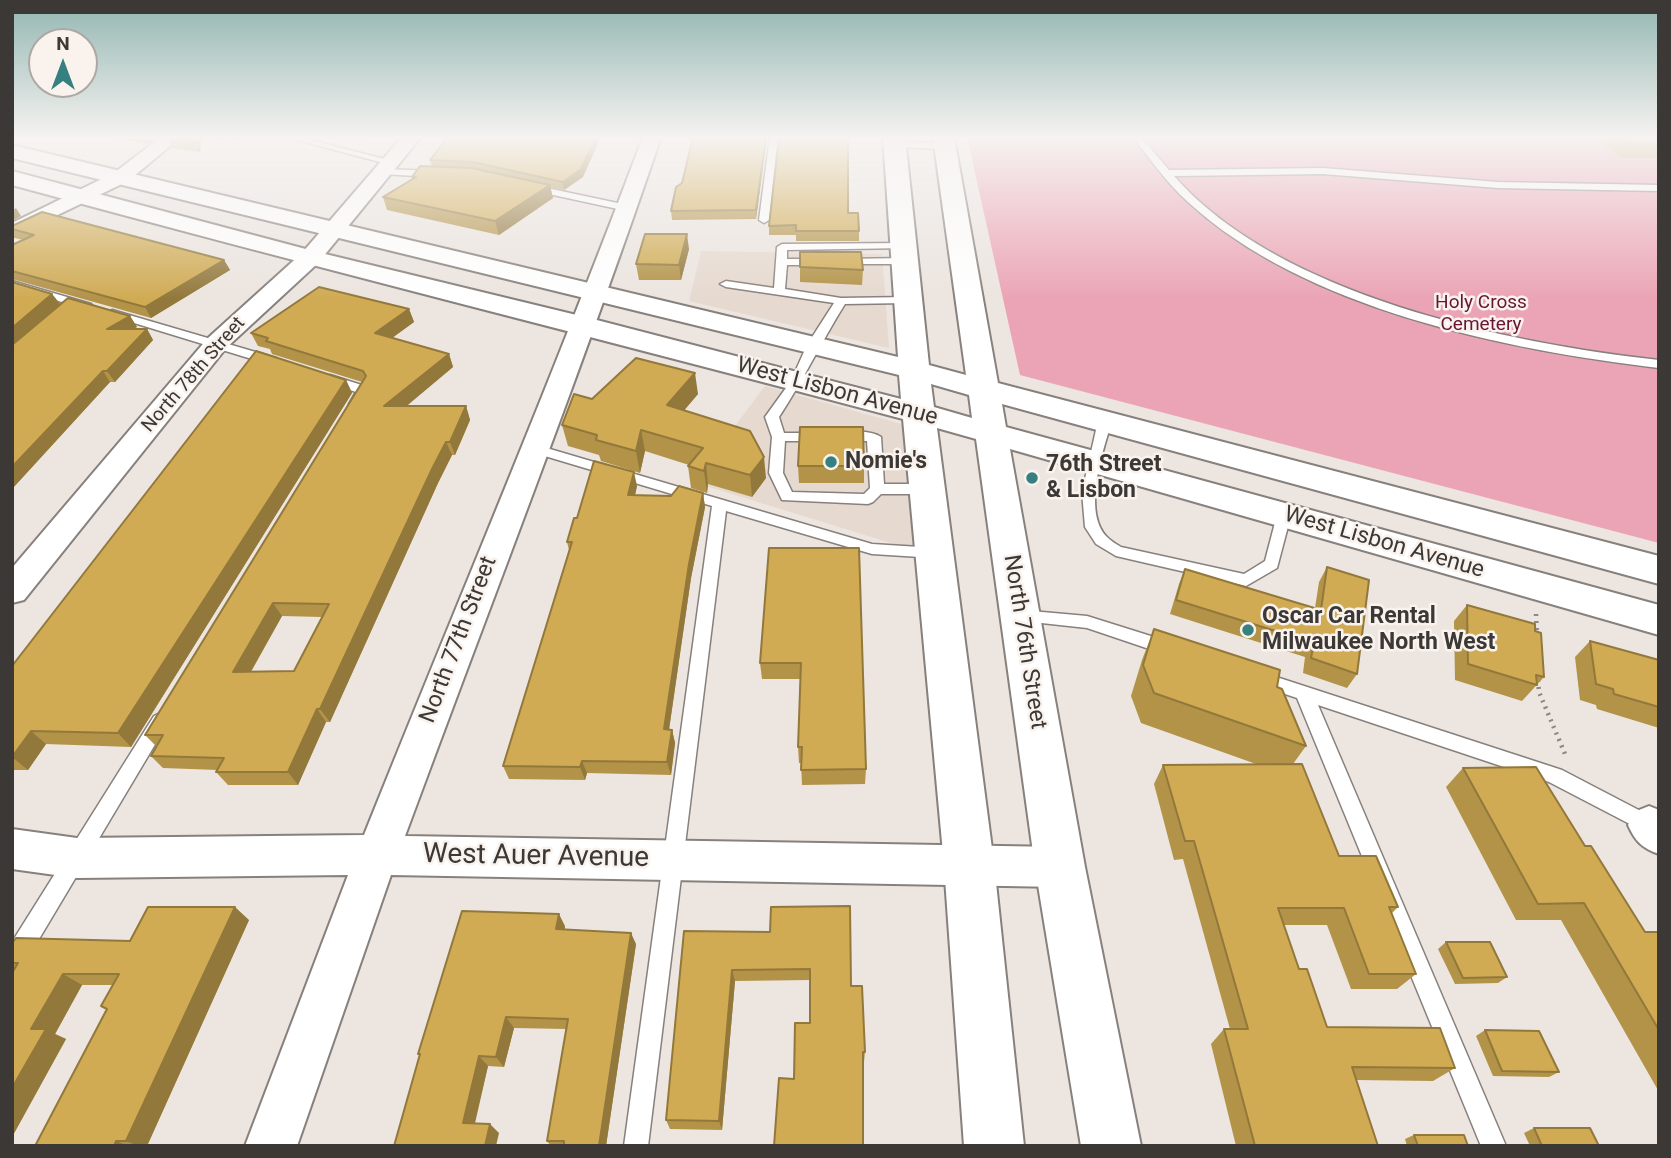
<!DOCTYPE html>
<style>
body{margin:0}
#map{position:relative;width:1671px;height:1158px;overflow:hidden;background:#ece5e0;font-family:Roboto,sans-serif}
canvas{display:block}
.frame{position:absolute;inset:0;border:14px solid #3b3836;pointer-events:none}
.north{position:absolute;left:28px;top:28px;width:70px;height:70px;box-sizing:border-box;background:#f9f2ed;border:2px solid #ada8a4;border-radius:50%;rotate:0deg;font-size:19px;font-weight:700;line-height:28px;text-align:center;color:#3b3836}
.north::after{content:'';display:block;margin:auto;width:24px;height:32px;background:#378081;clip-path:polygon(50% 0,100% 100%,50% 72%,0 100%)}
</style>
<div id="map">
<canvas width="1671" height="1158"></canvas>
<div class="frame"></div>
<div class="north">N</div>
</div>
<script>
const c = document.querySelector('canvas').getContext('2d');
c.lineJoin = 'round';
function paint(path, color) {
  c.fillStyle = color;
  c.fill(path, 'evenodd');
}
function stroke(path, color, width, dash) {
  c.strokeStyle = color;
  c.lineWidth = width;
  c.lineCap = dash ? 'butt' : 'round';
  c.setLineDash(dash || []);
  c.stroke(path);
}
function label(font, color, halo, rows, align = 'center') {
  c.font = font + ' Roboto,sans-serif';
  c.lineWidth = 5;
  c.setLineDash([]);
  c.textBaseline = 'middle';
  c.strokeStyle = halo;
  c.fillStyle = color;
  for (const [text, x, y, turn = 0] of rows) {
    c.save();
    c.translate(x, y);
    c.rotate((+turn || 0) * Math.PI / 180);
    c.textAlign = isNaN(turn) ? turn : align;
    if (halo) c.strokeText(text, 0, 0);
    c.fillText(text, 0, 0);
    c.restore();
  }
}
const built = new Path2D(`
 M701,251L882,254L889,348L689,301Z
 M765,386L908,426L914,550L693,482Z`);
const green = new Path2D(`
 M967,137H1659V543L1020,375Z`);
const path = new Path2D(`
 M1536,614L1537,637
 M1538,680L1539,692L1565,754`);
const service = new Path2D(`
 M286,137H299L396,162L391,165Z
 M770,137H778L769,220L764,223L759,220Z
 M1133,137H1141L1169,170L1323,168L1498,182L1659,185V191L1498,188L1323,174L1174,176C1279,296 1506,343 1659,360V368C1506,350 1304,309 1188,202C1167,183 1150,159 1133,137Z
 M895,142L946,143L950,146L946,149L892,147L891,145Z
 M383,169L435,171L440,174L435,177L380,174V170Z
 M533,185L627,205L632,208L627,211L530,190L528,188Z
 M903,243L908,246L907,248L787,250V259H820L825,262L820,265H787L785,289L841,298L908,297L914,300L908,303L845,304C821,342 803,381 779,417L784,433H818L825,437L818,441H785L783,473L792,492L864,494L870,488L867,441H844L837,437C847,430 871,430 881,437L884,484H928L935,489L928,494H881L873,502L868,504L782,500L769,473L772,437L765,417L791,381L807,345L834,303L726,287L720,284L726,281L774,288L777,247L782,244Z
 M842,259L905,258L910,261L905,264H838L837,262Z
 M12,281L91,304L93,306L87,309L12,288Z
 M112,310L276,358L278,361L276,364H268L108,315L106,313Z
 M330,375L368,387L369,390L360,407H350L349,404L356,392L326,382L324,379Z
 M1105,417L1112,421C1103,450 1082,512 1107,537C1111,541 1116,544 1121,547L1244,574L1265,561L1277,515L1284,510L1291,515L1277,568L1246,586L1116,556L1096,544L1085,527L1082,492L1098,421Z
 M533,444L872,544L936,548L944,553L936,558L872,554L726,511L648,1146H624L712,506L528,451L526,448L528,445Z
 M1020,610L1087,616L1173,643L1175,648L1173,653L1167,655L1087,628L1014,620L1012,616L1014,612Z
 M1258,671L1562,770L1656,819L1659,825L1656,831L1649,834L1549,782L1318,705L1506,1146H1481L1297,698L1252,683L1249,678L1252,673Z
 M160,713L166,716L169,721L166,726L20,971L12,974V942L154,716Z`);
const minor = new Path2D(`
 M161,137H181L128,181L12,237V223L114,173Z
 M402,137H421L318,263L226,348L24,600L12,603V568L208,338L302,253Z
 M643,137H661C581,372 491,603 405,836L1060,847L1075,853L1081,867L1075,881L1060,887L391,875L297,1146H245L348,875L77,878L12,869V829L77,838L364,835C457,603 555,372 643,137Z
 M1649,806L1659,810V854C1642,848 1635,841 1628,825L1634,812Z`);
const secondary = new Path2D(`
 M883,137H905L929,365L966,375L933,137H954L998,383L1659,556V584L1002,404L1006,427L1659,605V635L1010,449L1085,867L1141,1146H1081L1035,867L976,439L937,428L994,864L1024,1146H964L944,864L903,419C606,340 309,266 12,185V171L317,252L593,319L901,399L899,375L12,158V145L898,357ZM931,384L969,395L972,418L934,407Z`);
const wall = new Path2D(`
 M106,137H158L148,144Z
 M201,137L200,152L172,148L167,138Z
 M208,137H284L285,139L210,140Z
 M302,137H369L368,138L317,139Z
 M448,137L583,177L564,190L550,187L553,198L499,235L387,210L383,197L413,179L412,177L432,166L430,160Z
 M767,137L756,219L672,220L671,211Z
 M1593,137H1659V158H1622Z
 M848,213L859,231V241H796V235H769V226Z
 M12,226L224,260L230,270L151,318L12,279V245L23,240L15,238L12,234Z
 M689,249L681,280H639L636,264Z
 M800,267L863,270L862,285L800,282Z
 M12,282L52,294L60,304L30,331L130,316L137,327L132,329H147L153,340L115,382H110L12,489Z
 M409,309L414,322L392,338L449,354L453,367L406,406H466L470,420L455,455H452L438,483L330,722H326L298,785H228L216,772L218,770L163,768L151,756L156,746L145,735L362,382L272,354L270,349L258,346L251,333ZM282,616L322,617L294,671L251,672Z
 M346,380L352,393L131,747L46,744L28,770H12V666Z
 M698,394L684,410L766,478L752,497L708,484L707,493L691,488L688,466L689,465L645,451L640,473L601,461L599,455L568,446L562,425L592,399Z
 M798,466H864V483H799Z
 M637,486L635,495L671,496L703,493L705,507L691,578L669,730H672L675,743L671,775L587,773L585,780L509,779L503,766L569,550L567,542L577,518Z
 M769,548L866,769L865,784L802,785L801,763H799L798,747L800,679H762L760,663Z
 M1327,567L1357,674L1347,688L1303,673L1305,657L1170,614L1179,584L1185,569L1315,608L1319,582Z
 M1467,605L1535,631L1544,677L1522,701L1455,680L1454,621Z
 M1154,629L1306,746L1293,764L1339,856L1398,907L1392,913L1416,974L1397,989H1351L1327,925H1284L1299,969L1327,1027L1455,1068L1433,1081L1356,1080L1378,1146H1236L1211,1044L1224,1029H1230L1183,859L1174,860L1154,784L1163,765L1256,764L1141,723L1131,696L1142,660Z
 M1590,641L1659,660V728L1597,709L1596,705L1580,700L1575,657Z
 M1463,768L1585,846L1645,932H1659V1092L1561,920H1516L1446,787Z
 M249,920L147,1146H35L107,1009L112,985H82L55,1034L66,1039L12,1137L13,971L12,970V943L130,941Z
 M565,926V930L636,944L606,1146H551L547,1141L566,1029L514,1028L504,1067L488,1066L474,1124L499,1133L394,1146L420,1056L418,1054Z
 M684,931L770,932L851,986L865,1052L864,1062L794,1079L810,1023V980L735,981L722,1130L670,1129L666,1120Z
 M1446,942L1507,977L1498,983L1455,984L1438,949Z
 M1485,1030L1559,1072L1549,1077L1493,1076L1476,1036Z
 M1534,1128L1599,1146H1530L1524,1133Z
 M1414,1135L1468,1146H1407L1405,1139Z`);
const shadedWall = new Path2D(`
 M144,137H158L148,144Z
 M195,137H201L200,152L195,143Z
 M596,137H601L583,177L564,190L563,182Z
 M766,137H767L756,219V210Z
 M550,185L553,198L499,235L495,221Z
 M16,208L21,216L12,221V211Z
 M687,234L689,249L681,280L679,265Z
 M224,260L230,270L151,318L145,307Z
 M52,294L60,304L12,346V328Z
 M409,309L414,322L381,346L375,333Z
 M130,316L137,327L114,340L107,329Z
 M147,329L153,340L115,382L107,371Z
 M449,354L453,367L390,420L384,406Z
 M103,371L110,382L12,489V467Z
 M695,373L698,394L671,426L667,405Z
 M346,380L352,393L131,747L118,733Z
 M466,406L470,420L455,455L450,442Z
 M641,430L645,451L640,473L636,451Z
 M446,442L452,455L438,483L330,722L320,709L432,469Z
 M764,457L766,478L752,497L750,475Z
 M706,463L708,484L707,493L704,471Z
 M634,472L637,486L632,509L628,495Z
 M703,493L705,507L691,578L667,743L664,729L689,564Z
 M273,603L282,616L243,685L233,672Z
 M317,709L326,722L298,785L288,772Z
 M672,730L675,743L671,775L667,762Z
 M31,731L46,744L28,770L12,757Z
 M582,761L587,773L585,780L580,767Z
 M235,907L249,920L147,1146H138L126,1141Z
 M559,914L565,926L562,941L556,929Z
 M631,933L636,944L606,1146H599Z
 M732,970L735,981L722,1130L719,1121Z
 M63,974L82,985L55,1034L66,1039L12,1137V1088L31,1029Z
 M506,1017L514,1028L504,1067L496,1057Z
 M479,1056L488,1066L473,1132L463,1123Z
 M490,1124L499,1133L496,1146H485Z
 M116,1141L128,1146H114Z`);
const building = new Path2D(`
 M169,137H195V143L167,138Z
 M448,137H596L581,169L563,182L473,162L430,160Z
 M693,137H766L756,210L671,211L676,187L682,183Z
 M779,137H848V213H858L859,231H796V225L769,226Z
 M1620,137H1659V144H1630Z
 M420,166L471,168L550,185L495,221L383,197L416,177H412Z
 M42,212L224,260L145,307L12,271V245L34,235L12,229V226Z
 M645,234H687L679,265L636,264Z
 M800,252H861L863,270L800,267Z
 M12,282L52,294L12,328Z
 M319,287L409,309L375,333L449,354L384,406H466L450,442H446L432,469L320,709H317L288,772H216L224,758L151,756L163,735H145L366,376L363,371L266,341L268,338L251,333ZM273,603L329,604L294,671L233,672Z
 M68,298L130,316L107,329H147L107,371H103L12,467V345Z
 M256,351L346,380L118,733L31,731L12,757V666Z
 M636,358L695,373L667,405L750,431L764,457L750,475L706,463L704,471L688,466L703,448L641,430L636,451L596,440L597,435L562,425L574,394L592,399Z
 M800,427H863L864,466H798Z
 M594,461L634,472L628,495L671,496L679,486L703,493L689,564L664,729L672,730L667,762L582,761L580,767L503,766L572,542H567L574,518H577Z
 M769,548H859L866,769L801,770L802,747H798L801,663H760Z
 M1327,567L1369,580L1357,674L1311,658L1314,643L1176,600L1185,569L1321,610Z
 M1467,605L1535,624V631L1541,633L1544,677L1536,675L1537,685L1468,664Z
 M1154,629L1280,670L1277,687L1282,689L1306,746L1154,693L1143,665Z
 M1590,641L1659,660V707L1614,694L1613,689L1596,684Z
 M1302,764L1339,856H1376L1398,907H1389L1416,974H1369L1344,908H1278L1299,969H1307L1327,1027L1440,1028L1455,1068L1352,1067L1378,1146H1255L1224,1029H1248L1194,841H1185L1163,765Z
 M1536,767L1585,846H1591L1645,932H1659V1030L1584,903L1538,904L1463,768Z
 M850,906L851,986H862L865,1052H863V1146H774L779,1078L794,1079L795,1023H810V969L732,970L719,1121L666,1120L684,931L770,932L771,907Z
 M148,907H235L126,1141H116L114,1146H35L107,1009L101,1006L119,974H63L31,1029H46L12,1088V973L18,963H12V943L16,938L130,941Z
 M462,911L559,914L556,929L631,933L599,1146H564V1141H547L568,1019L506,1017L496,1057L479,1056L463,1123L490,1124L485,1146H394L420,1054H418Z
 M1446,942H1490L1507,977L1463,978Z
 M1485,1030L1539,1031L1559,1072L1502,1071Z
 M1534,1128H1590L1599,1146H1542Z
 M1414,1135H1464L1468,1146H1418Z`);
const markers = [
 [831,462,7,"#378081"],
 [1032,478,7,"#378081"],
 [1248,630,7,"#378081"]
];
const farParknames = [
 ["Holy Cross",1481,303],
 ["Cemetery",1481,325]
];
const farStreetnames = [
 ["North 78th Street",194,375,-49]
];
const streetNames = [
 ["West Lisbon Avenue",837,392,15],
 ["West Lisbon Avenue",1384,543,16],
 ["North 77th Street",459,640,-69],
 ["North 76th Street",1024,642,81]
];
const poiNames = [
 ["Nomie's",845,462],
 ["76th Street",1046,465],
 ["& Lisbon",1046,491],
 ["Oscar Car Rental",1262,617],
 ["Milwaukee North West",1262,643]
];
const nearStreetnames = [
 ["West Auer Avenue",536,857,1]
];
paint(built, '#e6d9cf');
paint(green, '#eba4b5');
stroke(service, '#87807c', 3);
stroke(minor, '#87807c', 4);
stroke(secondary, '#87807c', 4);
stroke(path, '#8d8884', 4.5, [2, 5]);
paint(service, '#fff');
paint(minor, '#fff');
paint(secondary, '#fff');
paint(wall, '#b39348');
paint(shadedWall, '#92783b');
paint(building, '#d0ab54');
stroke(building, '#92783b', 2);
const sky = c.createLinearGradient(0, 0, 0, 299);
sky.addColorStop(0, '#92b6b2');
sky.addColorStop(0.46, '#f6f3f1');
sky.addColorStop(1, '#f6f3f100');
c.fillStyle = sky;
c.fillRect(0, 0, 1671, 299);
for (const [x, y, r, color] of markers) {
  const dot = new Path2D();
  dot.arc(x, y, r, 0, 2 * Math.PI);
  c.fillStyle = color;
  c.fill(dot);
  stroke(dot, '#f9f2ed', 2.5);
}
label('19px', '#661634', '#f9f2ed', farParknames);
label('19px', '#3b3836', '#f9f2ed', farStreetnames);
label('23px', '#3b3836', '#f9f2ed', streetNames);
label('bold 23px', '#3b3836', '#f9f2ed', poiNames, 'left');
label('28px', '#3b3836', '#f9f2ed', nearStreetnames);
</script>
